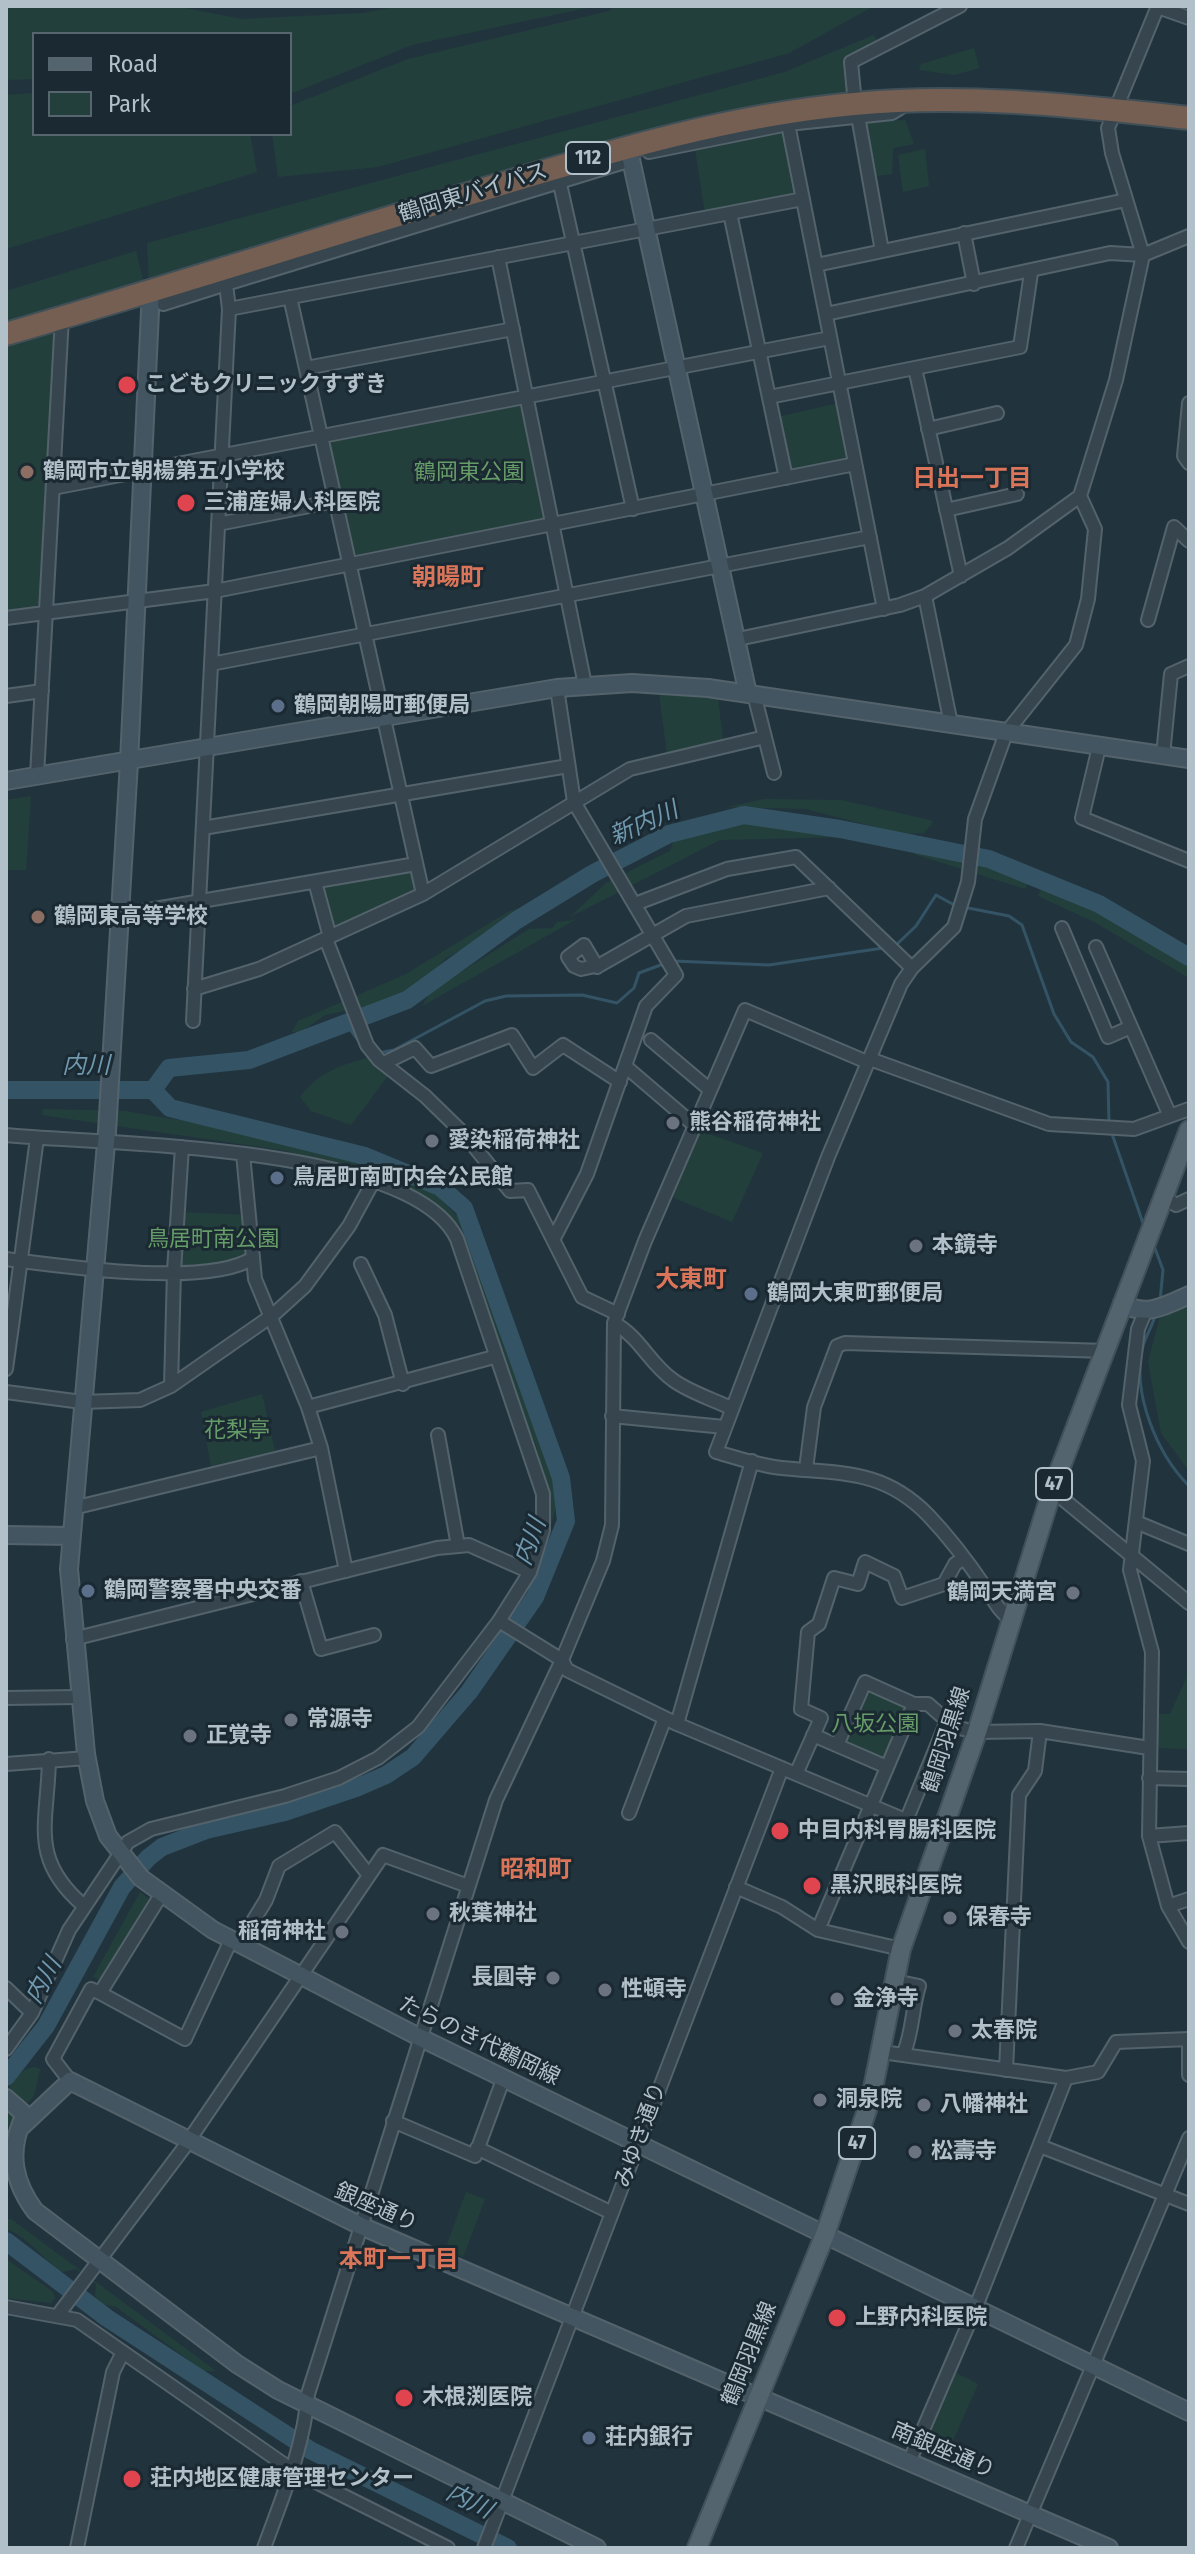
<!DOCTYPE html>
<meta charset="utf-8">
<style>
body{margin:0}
#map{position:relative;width:1195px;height:2554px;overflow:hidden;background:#21343e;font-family:"Fira Sans Condensed",sans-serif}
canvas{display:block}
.frame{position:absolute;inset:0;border:8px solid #b1c0c9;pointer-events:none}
.legend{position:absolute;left:32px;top:32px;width:260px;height:104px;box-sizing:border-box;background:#1b2a32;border:2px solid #57666e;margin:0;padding:10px 14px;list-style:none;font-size:24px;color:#b1c0c9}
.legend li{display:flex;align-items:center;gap:16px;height:40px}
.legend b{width:40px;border:2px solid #57666e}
</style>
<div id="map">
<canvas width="1195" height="2554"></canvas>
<div class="frame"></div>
<ul class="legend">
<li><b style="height:10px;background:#53646e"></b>Road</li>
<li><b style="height:22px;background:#233f3b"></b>Park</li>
</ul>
</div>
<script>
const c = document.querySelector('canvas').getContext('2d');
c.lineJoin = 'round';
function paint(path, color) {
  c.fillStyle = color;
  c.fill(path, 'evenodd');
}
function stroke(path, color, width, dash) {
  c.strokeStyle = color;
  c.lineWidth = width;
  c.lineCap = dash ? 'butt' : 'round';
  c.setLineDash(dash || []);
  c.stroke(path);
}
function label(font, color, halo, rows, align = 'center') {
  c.font = font + ' "Fira Sans Condensed","Noto Sans JP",sans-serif';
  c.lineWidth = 6;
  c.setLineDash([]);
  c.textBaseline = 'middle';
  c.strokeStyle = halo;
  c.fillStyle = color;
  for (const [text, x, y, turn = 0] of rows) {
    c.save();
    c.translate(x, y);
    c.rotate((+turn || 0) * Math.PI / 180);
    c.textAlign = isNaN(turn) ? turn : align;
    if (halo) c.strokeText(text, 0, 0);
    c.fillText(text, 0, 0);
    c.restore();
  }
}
const green = new Path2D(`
 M6,6H174L242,19L364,13L398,6H596L412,45L290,94V34H34V79L6,80Z
 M614,6H874L789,53L378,167L278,177L272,134H290V106L408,59L609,11Z
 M874,35L878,43L847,60L849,91L840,97L149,284L147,243L785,72Z
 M974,48L979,68L955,75L919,70L921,64Z
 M34,93V134H250L257,172L6,249V95Z
 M905,120L914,144L893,148L892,174L876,176L866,121Z
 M783,131L797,195L705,213L695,149Z
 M925,149L929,186L903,192L898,155Z
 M136,251L144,284L6,321V291Z
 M54,330L41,601L32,609L6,612V342Z
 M522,401L545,520L353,555L328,440Z
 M839,403L851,460L790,473L777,417Z
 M659,693L718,699L723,740L667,754Z
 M31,796L26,870H6V800Z
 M764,799L841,800L934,821L924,833L902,834L806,809L728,807Z
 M741,819L796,826L840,837L720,840L570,917L606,883L670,851L674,839Z
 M913,847L997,865L1030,880L1025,889L914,854Z
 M409,869L414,871L417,886L413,896L332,932L320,887Z
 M1042,886C1095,907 1142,933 1189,967V978L1094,922L1038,896Z
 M533,903L494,933L446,958L422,983L397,1000L325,1015L301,1032H292L298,1021L404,975L508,912Z
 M575,920L422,1006L431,991L529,929L552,928L557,922Z
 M371,1057L388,1076L351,1125L311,1111L300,1097C318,1072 341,1065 371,1057Z
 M43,1109L125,1111L178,1120L181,1117L309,1147L389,1172L432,1191L461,1220L473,1241L503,1344L549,1460L559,1495L541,1564L509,1618L505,1616L537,1561L547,1494L536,1445L513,1394L461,1228L441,1207L358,1171L281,1150L42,1115Z
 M697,1130L763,1153L732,1222L670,1196Z
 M182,1212L244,1215L249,1257L239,1263L177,1269Z
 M1189,1303V1471L1161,1433L1148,1362L1160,1316Z
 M262,1394L275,1451L211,1466L201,1412Z
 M1189,1657V1749L1156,1748V1714H1170L1186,1679Z
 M866,1686L909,1706L885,1764L841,1745Z
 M140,1892L149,1899L102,1981L93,1977Z
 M34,2067L40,2069L34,2096L6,2128C6,2102 3,2074 34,2067Z
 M466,2192L485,2199L463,2257L445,2250Z
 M6,2219H11L216,2371H204L116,2307L102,2304L95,2296L96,2284L76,2269L62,2272C41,2258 30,2238 6,2229Z
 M6,2259L52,2291L55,2298L51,2303L6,2298Z
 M950,2370L978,2384L944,2461L917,2450Z`);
const stream = new Path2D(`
 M963,907L1009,916L1022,925L1054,1014L1071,1042L1093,1057L1108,1082L1109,1124
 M895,946L916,926L936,895L956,906
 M673,961L769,965L883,948
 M345,1022L363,1047
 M378,1053L394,1050L485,1001L506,996L582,995L617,1003L634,988L639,973L666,963
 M1111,1131L1144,1226
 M1153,1243L1163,1270L1160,1301
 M1155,1316C1152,1326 1146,1336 1143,1346C1131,1392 1157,1454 1189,1486`);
const river = new Path2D(`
 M6,1090H153L170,1108L365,1156L440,1187L464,1208L561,1478L566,1521L535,1597L469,1692L413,1757L386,1775L356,1788L285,1812L206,1830L162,1847L148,1858L122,1887L46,2026L6,2077
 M153,1090L169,1068L249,1060L407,1000L517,920L592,874L669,834L744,815L840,829L989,859L1099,904L1189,957
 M6,2241L107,2318L310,2450L508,2548`);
const street = new Path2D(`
 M1158,7L1189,18
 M855,104L851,62L960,6
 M858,116L882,251
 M788,124L884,609
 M649,152L788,124L892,113L905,105
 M560,184L633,509
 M730,213L786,478
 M964,233L974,284
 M498,257L585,685
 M816,265L1126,200
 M290,297L423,894
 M163,304L226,284
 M229,309L803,199
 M826,314L1110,253L1143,255L1189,236
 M306,368L513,329
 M915,368L961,576
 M769,397L1020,347L1031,273
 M1189,403L1184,456L1189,463
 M928,429L997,413
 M53,488L830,338
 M946,510L1017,494
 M218,524L335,501
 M925,596L951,724
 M6,618L215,591L855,464
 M1148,620L1174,527L1189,541
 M738,639L900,605L925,596L1008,548L1080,496L1116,380L1143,255L1112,153L1108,128L1158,6
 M211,664L870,537
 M754,694L774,773
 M6,696L42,691
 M1099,747L1082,818L1189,861
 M1163,755L1171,674L1189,666
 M37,776L62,317
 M203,828L568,766
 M315,882L330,937
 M635,904L727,869L796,857L912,968
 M120,915L416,864
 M1062,928L1108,1037L1131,1027
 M326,939L367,1045L379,1060L425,1096L464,1134L510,1191L528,1190L582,1297L618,1314
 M1096,947L1170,1116
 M597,967L584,945L568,957L574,966L581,969L600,965L686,916L829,888
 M194,989L259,969L423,894L630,769L765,737
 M193,1021L229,309L226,284L631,160
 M651,1040L709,1089
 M870,1059L1049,1124L1134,1129L1189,1109
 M384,1063L415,1048L431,1066L512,1035L533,1068L563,1045L620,1082
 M625,1066L694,1125
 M6,1135C103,1145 412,1143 457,1239L543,1494V1530L530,1572L499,1621L418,1727L378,1758L339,1778L285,1796L151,1829L128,1842L69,1930L32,2013L6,2049
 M243,1154L255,1279L308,1407L321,1448L346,1571
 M1163,1196L1176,1205L1189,1199
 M554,1238L587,1174L646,1006L676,975L574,802L557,688
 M6,1259C61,1266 207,1288 253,1258
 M361,1264L385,1315L403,1384
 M1146,1310L1138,1329L1129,1405L1143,1461L1130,1570L1152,1652L1149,1836L1168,1906L1189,1942
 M614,1323C640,1337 649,1363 673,1380C689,1392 712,1399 731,1408
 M6,1326H12L6,1369
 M12,1326L37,1138
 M171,1386L174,1271L182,1147
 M6,1392L82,1402L140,1400L171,1386L273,1315L305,1286L349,1226L373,1182
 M308,1407L494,1357
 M612,1416L724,1427
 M438,1435L458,1546
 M806,1469L814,1407L837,1346L845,1343L1106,1351
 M1052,1490L1189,1603
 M73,1508L321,1448
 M1136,1522L1189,1544
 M301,1581L321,1649L374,1635
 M1011,1620C998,1610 994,1600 985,1587C968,1562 949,1537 928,1515C883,1469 841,1474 782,1468C760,1466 738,1458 716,1452L828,1157L901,984L912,968L954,927L968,882L975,819L1006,733L1076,645L1088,599L1095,529L1080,496
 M499,1621L562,1660L567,1670L677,1724L941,1835
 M73,1639L437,1548L469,1545L530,1572
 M6,1698L78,1697
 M677,1724L752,1461
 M813,1735L887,1767
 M837,1745L865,1682L914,1704H928L954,1727L977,1732L1040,1731L1149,1748
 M49,1759C48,1823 28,1858 84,1906
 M6,1764L87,1758
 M796,1774L821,1718L801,1709L808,1632L819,1624L834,1578L858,1584L865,1562L894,1576L902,1598L944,1584L955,1564L964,1558
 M1149,1778L1189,1779
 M629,1813L665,1718
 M906,1821L947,1721
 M1149,1836L1189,1833
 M736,1887L782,1907L818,1930L901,1949
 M1168,1906L1189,1899
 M818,1930L914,1704
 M239,1944L266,1900L279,1866L335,1832L368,1874
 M895,1981L919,1986C912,2009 913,2030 904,2053
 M6,1988L32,2013
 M100,1993L185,2039L231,1940
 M1189,2046V2075
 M882,2052L1066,2078L1098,2072L1116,2042L1189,2039
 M1006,2070L1019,1795L1035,1771L1040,1731
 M70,2081L53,2059L91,1989L100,1993L161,1895
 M393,2121L475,2156L504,2077
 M1040,2146L1189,2204
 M477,2148L612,2213
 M6,2307L77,2320L292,2470L448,2548
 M58,2315L183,2149L383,1855L468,1886
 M910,2460L975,2309L1066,2078
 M77,2548L113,2372L123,2352
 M264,2548C282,2498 304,2447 308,2394L496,1800L562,1660L603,1561L612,1525L614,1323L645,1241L745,1010L867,1062
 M484,2548L782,1768
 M1016,2548L1189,2138`);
const secondary = new Path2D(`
 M628,146L748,694
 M151,290L129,762L107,1132L69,1569L86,1754L95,1801L108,1836L141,1878L213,1930L419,2037L1189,2412
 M6,781L557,688L632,683L708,688L1189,759
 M1122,1303C1145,1318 1167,1305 1189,1295
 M6,1535L71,1536
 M6,2098L22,2112
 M22,2121C8,2154 14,2183 35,2211L237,2364L278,2390L597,2548
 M19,2129L70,2081L361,2226L1109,2548`);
const primary = new Path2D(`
 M697,2548L826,2232L871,2098L901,1949L977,1732L1052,1490L1189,1130`);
const highway = new Path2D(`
 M6,334C161,289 314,240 468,194C595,156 721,116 854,104C966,93 1078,106 1189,118`);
const markers = [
 [127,385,10,"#e0444e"],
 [27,472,8,"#8d6e63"],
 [186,503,10,"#e0444e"],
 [278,706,8,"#5c6f8a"],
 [38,917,8,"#8d6e63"],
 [673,1123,8,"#6b7280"],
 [432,1141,8,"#6b7280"],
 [277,1178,8,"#5c6f8a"],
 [916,1246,8,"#6b7280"],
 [751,1294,8,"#5c6f8a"],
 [88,1591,8,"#5c6f8a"],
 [1073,1593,8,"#6b7280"],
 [291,1720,8,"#6b7280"],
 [190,1736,8,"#6b7280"],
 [780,1831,10,"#e0444e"],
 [812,1886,10,"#e0444e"],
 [433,1914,8,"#6b7280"],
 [950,1918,8,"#6b7280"],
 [342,1932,8,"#6b7280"],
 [553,1978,8,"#6b7280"],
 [605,1990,8,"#6b7280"],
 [837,1999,8,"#6b7280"],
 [955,2031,8,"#6b7280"],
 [820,2100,8,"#6b7280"],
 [924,2105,8,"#6b7280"],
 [915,2152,8,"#6b7280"],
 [837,2318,10,"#e0444e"],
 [404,2398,10,"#e0444e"],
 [589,2438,8,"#5c6f8a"],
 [132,2479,10,"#e0444e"]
];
const shields = [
 [588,158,44],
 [1054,1484,36],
 [857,2143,36]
];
const shieldNames = [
 ["112",588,158],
 ["47",1054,1484],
 ["47",857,2143]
];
const streetNames = [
 ["鶴岡東バイパス",473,193,-17],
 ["鶴岡羽黒線",947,1740,-72],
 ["たらのき代鶴岡線",479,2041,26],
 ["みゆき通り",641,2135,-70],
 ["銀座通り",376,2208,24],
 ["鶴岡羽黒線",750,2354,-68],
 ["南銀座通り",943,2451,23]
];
const poiNames = [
 ["こどもクリニックすずき",145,385],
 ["鶴岡市立朝楊第五小学校",43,472],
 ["三浦産婦人科医院",204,503],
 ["鶴岡朝陽町郵便局",294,706],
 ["鶴岡東高等学校",54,917],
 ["熊谷稲荷神社",689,1123],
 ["愛染稲荷神社",448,1141],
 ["鳥居町南町内会公民館",293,1178],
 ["本鏡寺",932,1246],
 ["鶴岡大東町郵便局",767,1294],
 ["鶴岡警察署中央交番",104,1591],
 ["鶴岡天満宮",1057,1593,"right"],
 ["常源寺",307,1720],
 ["正覚寺",206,1736],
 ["中目内科胃腸科医院",798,1831],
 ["黒沢眼科医院",830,1886],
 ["秋葉神社",449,1914],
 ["保春寺",966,1918],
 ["稲荷神社",326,1932,"right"],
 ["長圓寺",537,1978,"right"],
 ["性頓寺",621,1990],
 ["金浄寺",853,1999],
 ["太春院",971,2031],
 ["洞泉院",836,2100],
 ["八幡神社",940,2105],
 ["松壽寺",931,2152],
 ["上野内科医院",855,2318],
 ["木根渕医院",422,2398],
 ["荘内銀行",605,2438],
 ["荘内地区健康管理センター",150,2479]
];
const parkNames = [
 ["鶴岡東公園",469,473],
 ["鳥居町南公園",213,1240],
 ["花梨亭",237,1431],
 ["八坂公園",875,1725]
];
const neighbourhoodNames = [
 ["日出一丁目",972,479],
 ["朝暘町",448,578],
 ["大東町",691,1280],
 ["昭和町",536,1870],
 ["本町一丁目",399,2260]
];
const waterNames = [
 ["新内川",644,824,-24],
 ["内川",86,1066],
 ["内川",531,1542,-70],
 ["内川",44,1981,-61],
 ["内川",469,2502,26]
];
paint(green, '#233f3b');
stroke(stream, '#345466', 3);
stroke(river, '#345466', 18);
stroke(street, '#54636b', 16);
stroke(secondary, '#54636b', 20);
stroke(primary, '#425159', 22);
stroke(highway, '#415058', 26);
stroke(street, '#36454e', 12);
stroke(secondary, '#435561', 16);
stroke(primary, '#53646e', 18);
stroke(highway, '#745f52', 22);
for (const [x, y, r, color] of markers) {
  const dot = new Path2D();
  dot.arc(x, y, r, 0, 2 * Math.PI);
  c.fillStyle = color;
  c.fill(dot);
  stroke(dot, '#1b2a32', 3);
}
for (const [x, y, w] of shields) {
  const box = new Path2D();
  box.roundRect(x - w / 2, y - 16, w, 32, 6);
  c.fillStyle = '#1b2a32';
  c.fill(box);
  stroke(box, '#b1c0c9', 2);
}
label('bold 20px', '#b1c0c9', null, shieldNames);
label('22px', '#b1c0c9', '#1b2a32', streetNames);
label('bold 22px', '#b1c0c9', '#1b2a32', poiNames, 'left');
label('22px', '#669c67', '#1b2a32', parkNames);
label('bold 24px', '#db755a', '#1b2a32', neighbourhoodNames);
label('italic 24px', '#7098ae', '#1b2a32', waterNames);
</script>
